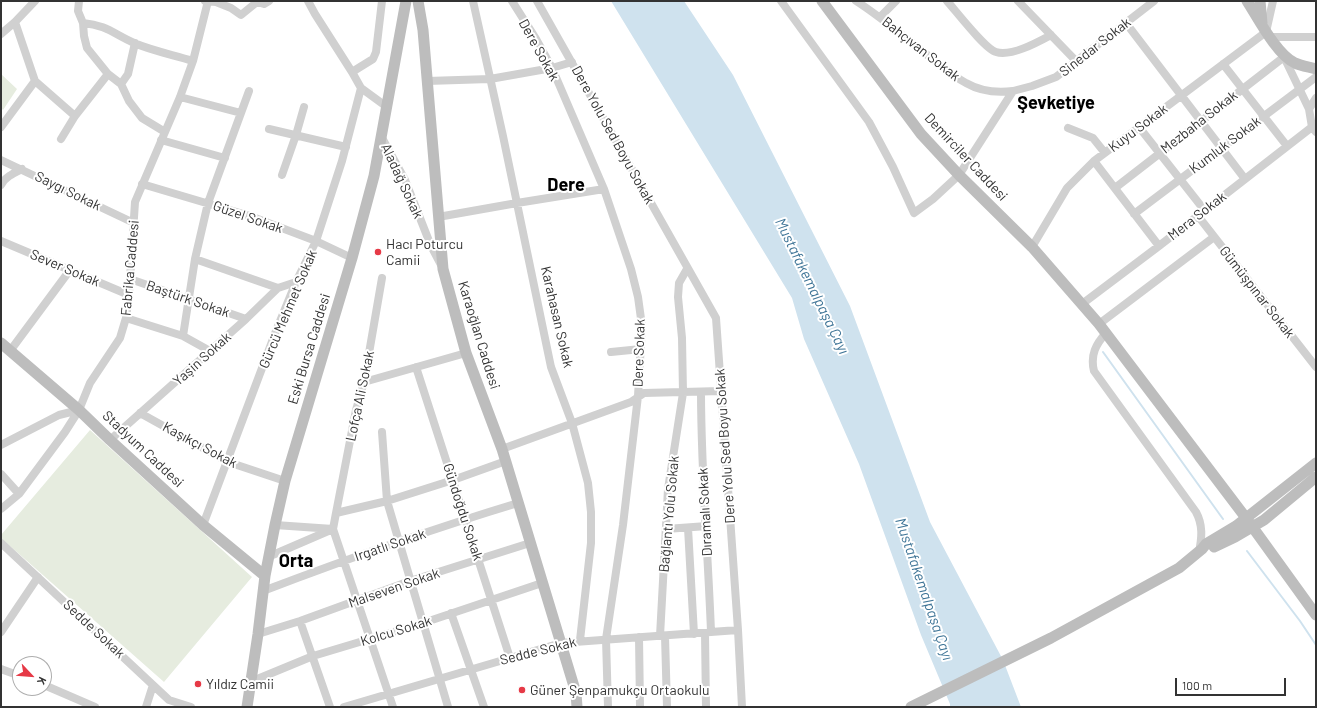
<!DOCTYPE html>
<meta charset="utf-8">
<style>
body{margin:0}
#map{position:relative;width:1317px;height:708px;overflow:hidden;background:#fff;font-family:Barlow,sans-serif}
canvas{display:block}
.frame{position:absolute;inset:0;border:2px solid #333;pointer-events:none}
.north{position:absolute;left:12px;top:656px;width:40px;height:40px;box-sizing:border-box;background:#fff;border:1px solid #adadad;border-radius:50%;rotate:116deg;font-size:11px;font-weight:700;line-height:16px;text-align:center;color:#333}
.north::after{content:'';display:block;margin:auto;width:14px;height:18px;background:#e63946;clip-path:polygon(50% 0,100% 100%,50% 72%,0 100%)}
.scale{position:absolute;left:1175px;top:678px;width:111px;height:18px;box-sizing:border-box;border:2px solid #333;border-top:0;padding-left:5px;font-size:12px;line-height:14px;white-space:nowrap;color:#333;-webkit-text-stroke:3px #fff;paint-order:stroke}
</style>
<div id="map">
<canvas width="1317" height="708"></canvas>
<div class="frame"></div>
<div class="north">K</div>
<div class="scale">100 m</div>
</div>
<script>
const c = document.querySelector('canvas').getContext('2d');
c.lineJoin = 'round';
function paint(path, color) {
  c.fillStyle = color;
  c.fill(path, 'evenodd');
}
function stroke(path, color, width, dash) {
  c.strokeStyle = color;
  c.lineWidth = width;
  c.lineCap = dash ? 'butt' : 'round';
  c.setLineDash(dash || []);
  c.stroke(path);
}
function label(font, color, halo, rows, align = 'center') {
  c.font = font + ' Barlow,sans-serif';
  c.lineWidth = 4;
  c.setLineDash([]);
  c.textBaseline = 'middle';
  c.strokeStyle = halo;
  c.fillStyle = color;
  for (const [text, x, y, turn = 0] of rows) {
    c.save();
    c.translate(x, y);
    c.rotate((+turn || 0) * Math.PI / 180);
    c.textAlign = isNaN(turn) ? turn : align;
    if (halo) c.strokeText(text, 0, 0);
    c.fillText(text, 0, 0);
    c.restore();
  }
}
const green = new Path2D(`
 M1,74L17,89L3,110L1,108Z
 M90,430L252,577L164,682L1,538V535Z`);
const water = new Path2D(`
 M611,1H684L733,75L850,306L930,522L1003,660L1021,707H950V704L921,635L859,464L804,339L792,298Z`);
const stream = new Path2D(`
 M1103,352L1223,519
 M1247,551L1300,621L1316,645`);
const street = new Path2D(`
 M79,1L78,11L83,23L84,36L87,48L108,74L121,84L129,101L142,118L165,132
 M205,1L216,2L231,8L241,15L257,2L264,4L269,1
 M308,1L315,14L352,72L361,88L387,107
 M473,1L503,136L551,367L572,423L588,483L591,512V543L580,640
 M512,1L536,39L552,68L604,189L631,269L638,297L642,326L638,396L623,525L606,639L608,707
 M537,1L716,318L738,630L742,707
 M781,1L869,122L893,167L914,213L933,199L959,175L1013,91L1032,86L1056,77L1154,1
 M856,1C881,17 903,36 926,54C939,64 952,76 966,83C980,91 997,93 1013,91
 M947,1C956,11 985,49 996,52C1011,57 1038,42 1051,35
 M1018,1L1077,62
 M880,17L896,1
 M15,22L35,81L75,116
 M83,23C106,25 114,34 134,43C153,51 174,55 193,61
 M1126,23L1245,179
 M1,34L15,22L35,1
 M1270,37H1316
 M1223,64L1287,146
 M352,72L373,59L376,52L382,1
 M427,81L490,79L552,68L572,62
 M121,84L128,74L135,43
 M180,97L241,113
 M1316,98L1309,109L1312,127L1316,132
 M1,127L35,81
 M1139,127L1205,211
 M1068,128L1093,138L1105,153
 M269,129L346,147
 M381,136L405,180L431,246L441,265
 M61,139L75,116L108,74
 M161,140L225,158
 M1,160L134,223
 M1094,161L1159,246
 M282,175L296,135L304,107
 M142,184L250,216L316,241L352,258
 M1,185C5,177 14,173 22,169
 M1115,188L1284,57L1309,109
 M1134,214L1316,77
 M1198,216L1316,367
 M438,217L517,203L604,189
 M1,241L129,295
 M1032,247L1067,188L1094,161L1266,32L1273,1
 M195,259L278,288
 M130,279L246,319
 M1082,304L1159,246L1312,127
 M126,318L183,336
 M1099,324L1214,237
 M1106,333C1096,344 1090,355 1094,371L1196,512C1203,525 1202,537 1199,552
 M10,351L70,270
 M210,351L183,336L195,259L208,203L249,91
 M611,352L641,349
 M416,367L510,658
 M364,382L466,353
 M701,392C701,472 708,552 711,632
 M140,413L228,462L285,481
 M382,432L387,501L448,707
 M110,440L246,319L278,288L296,282
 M1,445L59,415L79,410
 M502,449L631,402L644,393L721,391
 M1,474L19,494
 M1,509L19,494L65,432L79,410L90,383L120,338L126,318L129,295L135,202L180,97L193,61L208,1
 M336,513L356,410L364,382L382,278
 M203,525L276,331L296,282L316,241L342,161L361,88
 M275,525L333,529L336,513L387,501L453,480L506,461
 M688,528L694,634
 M666,529L707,526
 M1,543L169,700L191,707
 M268,557L333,529L393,707
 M263,591C347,559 432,529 518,503
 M451,613L484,707
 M300,621L330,707
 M1,632L38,577
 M705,633L706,707
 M258,634L300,621L410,581L530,543
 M660,636L668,489L683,393L682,338L678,297L679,283L687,269
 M665,636L667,707
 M639,637L640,707
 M1,669L20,676
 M250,682L313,656L423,623L542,583
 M44,685L95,707
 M146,707L153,685
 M344,707L561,643L738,630`);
const secondary = new Path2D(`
 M418,1L423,30L443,269L466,353L502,449L576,693L577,707
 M822,1L921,134L959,175L1032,247L1099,324L1246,518L1316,615
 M1247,1C1258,18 1277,55 1295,63C1301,66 1309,67 1316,69
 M1260,1L1262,23
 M1,343L79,410L110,440L203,525L265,576
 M1214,547L1235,537L1264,520L1316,477
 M247,707L258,634L265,576L275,525L285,481L352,258L374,176L406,1
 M911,707L1051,638L1179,568L1202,549L1206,544L1236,526L1316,463`);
const markers = [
 [378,252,4,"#e63946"],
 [198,684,4,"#e63946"],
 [522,690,4,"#e63946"]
];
const streetNames = [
 ["Sinedar Sokak",1095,47,-38],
 ["Bahçıvan Sokak",921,49,38],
 ["Dere Sokak",539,50,61],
 ["Mezbaha Sokak",1199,122,-38],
 ["Kuyu Sokak",1138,128,-37],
 ["Dere Yolu Sed Boyu Sokak",613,135,61],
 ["Kumluk Sokak",1225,145,-37],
 ["Demirciler Caddesi",966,157,47],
 ["Aladağ Sokak",402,181,65],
 ["Saygı Sokak",68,191,26],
 ["Mera Sokak",1197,216,-38],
 ["Güzel Sokak",248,217,19],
 ["Sever Sokak",65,268,23],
 ["Fabrika Caddesi",130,268,-85],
 ["Gümüşpınar Sokak",1257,292,52],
 ["Baştürk Sokak",188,299,19],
 ["Gürcü Mehmet Sokak",288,309,-67],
 ["Karahasan Sokak",557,317,77],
 ["Karaoğlan Caddesi",479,335,73],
 ["Eski Bursa Caddesi",309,349,-73],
 ["Dere Sokak",639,353,-88],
 ["Yaşin Sokak",202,359,-42],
 ["Lofça Ali Sokak",360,396,-78],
 ["Kaşıkçı Sokak",200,445,28],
 ["Dere Yolu Sed Boyu Sokak",725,446,-94],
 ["Stadyum Caddesi",143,449,43],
 ["Gündoğdu Sokak",463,512,72],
 ["Dıramalı Sokak",705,512,-93],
 ["Bağlantı Yolu Sokak",669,514,-85],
 ["Irgatlı Sokak",390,545,-19],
 ["Malseven Sokak",394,588,-19],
 ["Sedde Sokak",94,629,43],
 ["Kolcu Sokak",396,631,-17],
 ["Sedde Sokak",538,651,-14]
];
const poiNames = [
 ["Hacı Poturcu",386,244],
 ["Camii",386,260],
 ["Yıldız Camii",206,684],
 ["Güner Şenpamukçu Ortaokulu",530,690]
];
const waterNames = [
 ["Mustafakemalpaşa Çayı",812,286,64],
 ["Mustafakemalpaşa Çayı",924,589,71]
];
const districtNames = [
 ["Şevketiye",1056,103],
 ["Dere",566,185],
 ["Orta",296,561]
];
paint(green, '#e6ecdf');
paint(water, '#cfe2ee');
stroke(stream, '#cfe2ee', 2);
stroke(street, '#d0d0d0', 8);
stroke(secondary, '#bdbdbd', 11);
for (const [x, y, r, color] of markers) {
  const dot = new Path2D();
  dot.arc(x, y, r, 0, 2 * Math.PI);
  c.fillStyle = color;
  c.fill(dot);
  stroke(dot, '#fff', 1.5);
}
label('14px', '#333', '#fff', streetNames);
label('14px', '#333', '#fff', poiNames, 'left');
label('italic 15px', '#3f7597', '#fff', waterNames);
label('bold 18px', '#000', '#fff', districtNames);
</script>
